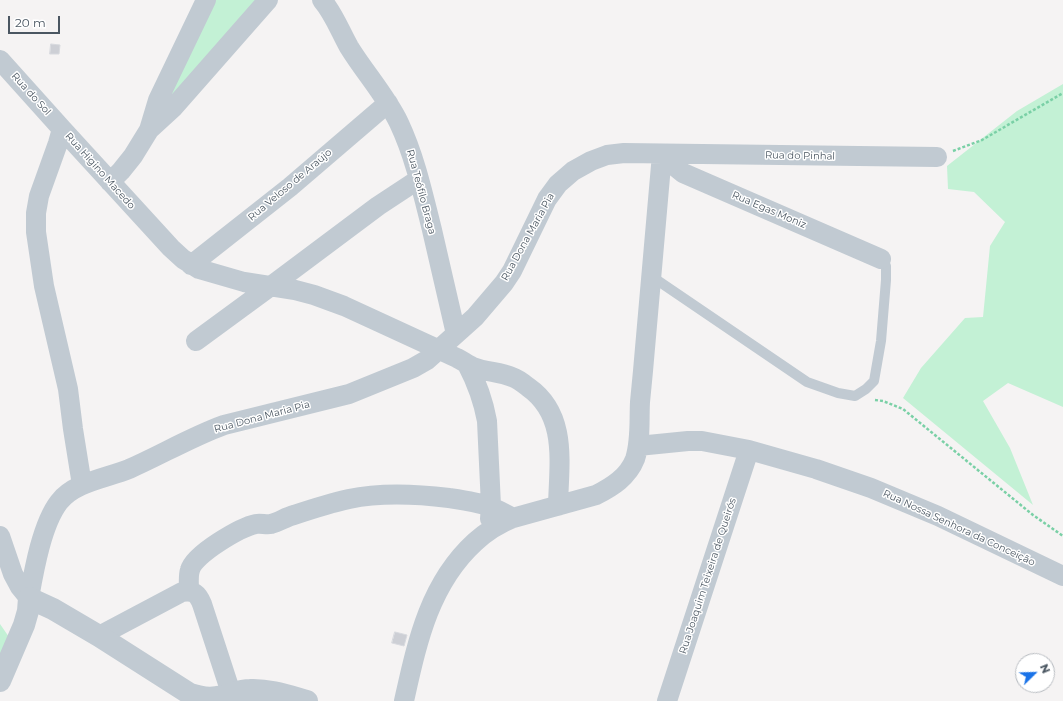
<!DOCTYPE html>
<meta charset="utf-8">
<style>
body{margin:0}
#map{position:relative;width:1063px;height:701px;overflow:hidden;background:#f5f3f3;font-family:Montserrat,sans-serif}
canvas{display:block}
.north{position:absolute;left:1015px;top:653px;width:40px;height:40px;box-sizing:border-box;background:#fff;border:1px solid #b7bbc0;border-radius:50%;rotate:67deg;font-size:11px;font-weight:700;line-height:16px;text-align:center;color:#4a5661}
.north::after{content:'';display:block;margin:auto;width:14px;height:18px;background:#1a73e8;clip-path:polygon(50% 0,100% 100%,50% 72%,0 100%)}
.scale{position:absolute;left:8px;top:16px;width:52px;height:18px;box-sizing:border-box;border:2px solid #4a5661;border-top:0;padding-left:5px;font-size:12px;line-height:14px;white-space:nowrap;color:#4a5661;-webkit-text-stroke:3px #fff;paint-order:stroke}
</style>
<div id="map">
<canvas width="1063" height="701"></canvas>
<div class="north">N</div>
<div class="scale">20 m</div>
</div>
<script>
const c = document.querySelector('canvas').getContext('2d');
c.lineJoin = 'round';
function paint(path, color) {
  c.fillStyle = color;
  c.fill(path, 'evenodd');
}
function stroke(path, color, width, dash) {
  c.strokeStyle = color;
  c.lineWidth = width;
  c.lineCap = dash ? 'butt' : 'round';
  c.setLineDash(dash || []);
  c.stroke(path);
}
function label(font, color, halo, rows, align = 'center') {
  c.font = font + ' Montserrat,sans-serif';
  c.lineWidth = 3;
  c.setLineDash([]);
  c.textBaseline = 'middle';
  c.strokeStyle = halo;
  c.fillStyle = color;
  for (const [text, x, y, turn = 0] of rows) {
    c.save();
    c.translate(x, y);
    c.rotate((+turn || 0) * Math.PI / 180);
    c.textAlign = isNaN(turn) ? turn : align;
    if (halo) c.strokeText(text, 0, 0);
    c.fillText(text, 0, 0);
    c.restore();
  }
}
const green = new Path2D(`
 M206,0H267L149,130Z
 M1063,84V407L1008,383L983,401L1010,448L1033,505L903,398L921,368L965,318L983,317L990,246L1005,222L974,192L948,189L947,166L1017,111Z
 M0,624L9,637L0,657Z`);
const building = new Path2D(`
 M51,44L60,45L59,54H50Z
 M395,632L407,635L404,646L392,643Z`);
const path = new Path2D(`
 M953,151L982,140L1063,93
 M875,400L883,401L903,409L1033,515L1063,536`);
const service = new Path2D(`
 M651,276L807,382L838,393L855,396L866,389L874,381L881,341L886,280V266L884,261L881,259`);
const minor = new Path2D(`
 M322,0C334,14 340,31 349,47C365,73 386,96 399,123C415,157 423,194 432,230C440,265 448,299 456,334
 M0,60L62,129L171,248L183,259L199,269L244,282L295,290L314,295L344,306L457,358C463,361 468,365 473,367C486,372 500,372 512,377C518,379 523,383 528,387C568,415 559,463 558,506
 M62,129L58,143L39,196L36,213V232L44,286L68,389L73,429L82,485
 M149,130L173,108L268,0
 M662,154L672,164L683,173L881,259
 M110,182L121,171L133,156L149,130L158,100L206,0
 M191,265L290,187L388,103
 M196,341L271,286L378,206L419,179
 M467,364C477,383 483,399 487,421L491,506L490,519
 M638,446L688,441H702L749,450L816,469L871,488L938,516L1063,576
 M0,536L13,574L20,587L29,598
 M189,591C189,584 188,576 190,570C194,554 241,527 256,524C261,523 266,525 271,524C279,522 286,517 294,515C312,509 331,503 349,499C382,492 416,494 449,498C463,500 478,502 491,507C499,510 506,514 513,518
 M29,598C34,570 42,524 59,502C74,482 107,478 129,469C161,455 191,437 224,425L349,394L413,368L427,360L475,317L504,283L512,271L547,199L558,184L573,171L591,161L607,155L624,153L937,157
 M99,636L182,592C194,590 198,594 202,604L231,693
 M404,701C417,643 429,584 475,542C486,532 498,524 513,518L596,495C612,487 628,477 635,459C641,441 639,421 640,402C641,392 642,382 643,371C649,299 656,227 662,154
 M667,701L749,450`);
const tertiary = new Path2D(`
 M0,681L24,625L28,611L29,598L53,609L99,636L190,694C199,697 207,699 217,697C228,696 238,690 250,690C269,689 289,696 307,701`);
const streetNames = [
 ["Rua do Sol",31,94,48],
 ["Rua do Pinhal",800,156,1],
 ["Rua Higino Macedo",100,171,48],
 ["Rua Veloso de Araújo",290,185,-40],
 ["Rua Teófilo Braga",421,192,75],
 ["Rua Egas Moniz",769,210,23],
 ["Rua Dona Maria Pia",528,237,-61],
 ["Rua Dona Maria Pia",262,417,-15],
 ["Rua Nossa Senhora da Conceição",959,528,25],
 ["Rua Joaquim Teixeira de Queirós",708,576,-72]
];
paint(green, '#c3f1d5');
paint(building, '#cdcfd5');
stroke(building, '#d7d9de', 1);
stroke(path, '#7ad0a6', 2.5, [3, 2]);
stroke(service, '#c1cad2', 10);
stroke(minor, '#c1cad2', 20);
stroke(tertiary, '#c1cad2', 22);
label('10px', '#4a5661', '#fff', streetNames);
</script>
